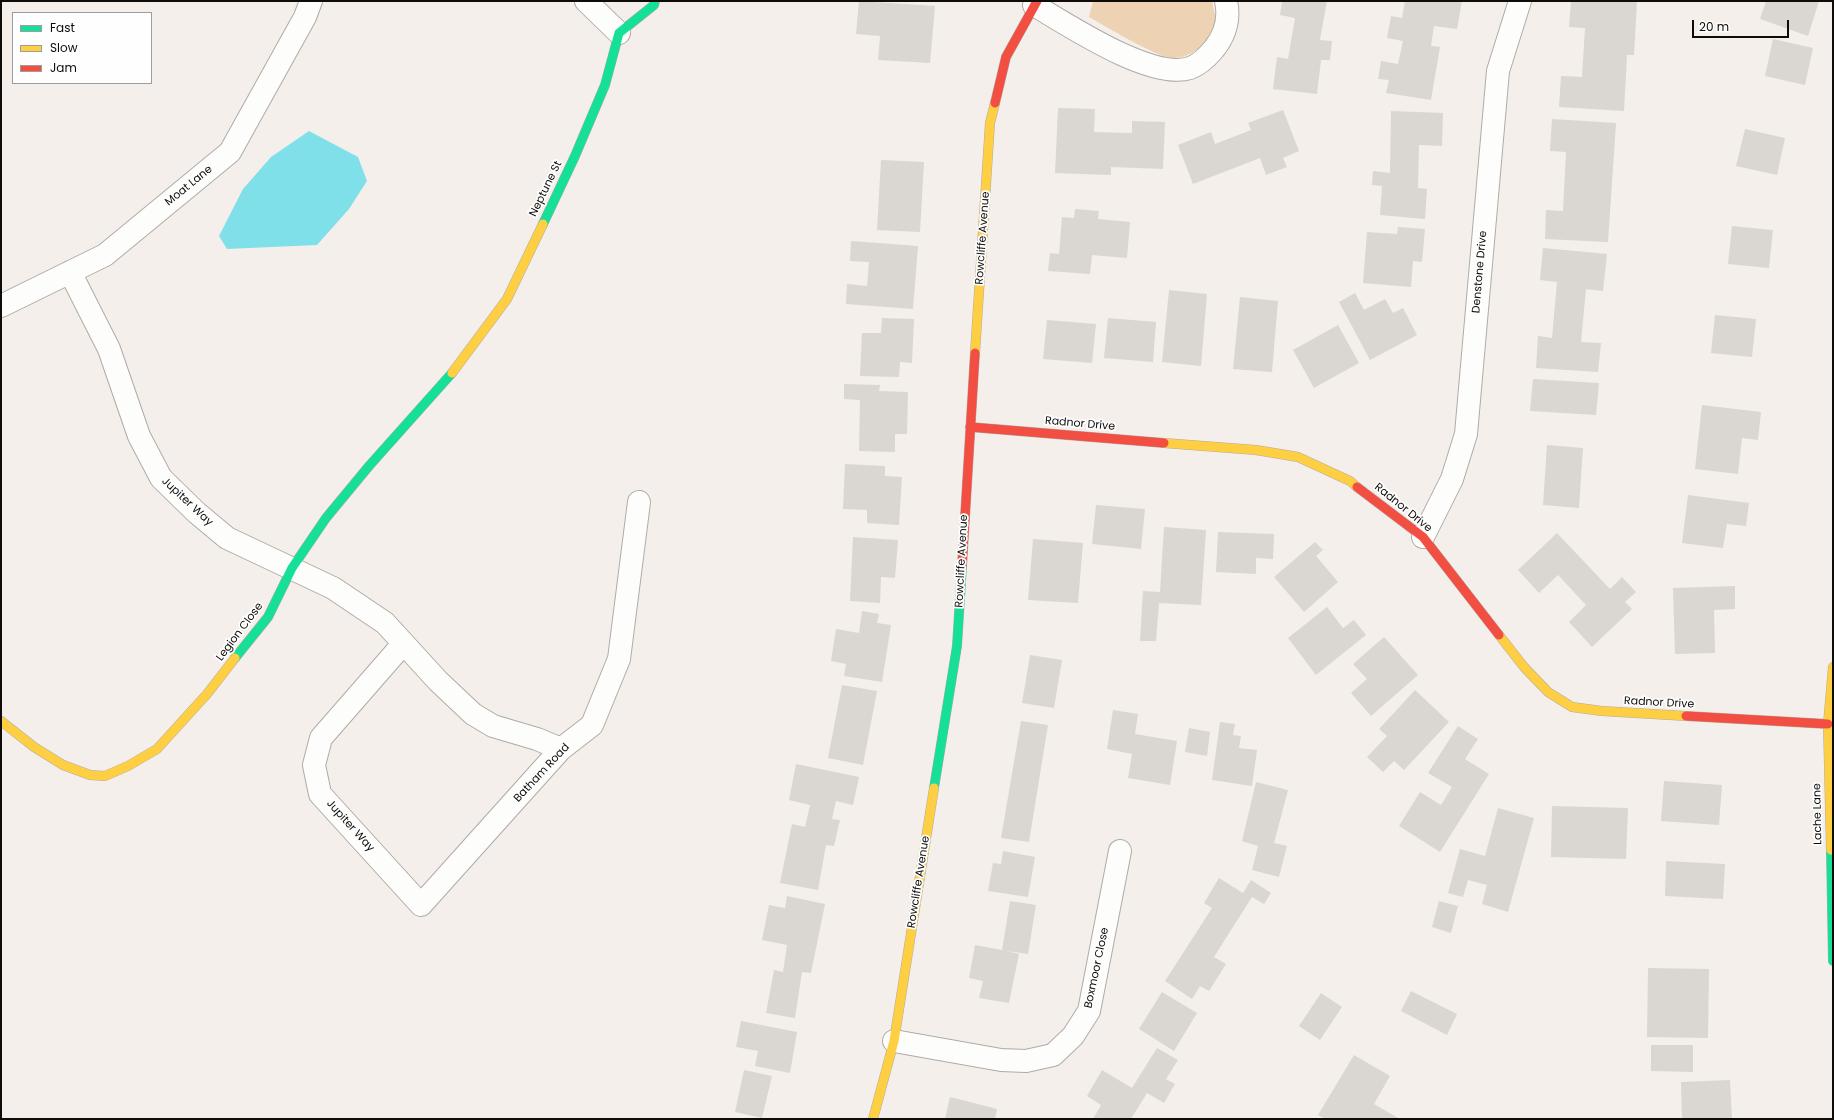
<!DOCTYPE html>
<style>
body{margin:0}
#map{position:relative;width:1834px;height:1120px;overflow:hidden;background:#f4efea;font-family:Poppins,sans-serif}
canvas{display:block}
.frame{position:absolute;inset:0;border:2px solid #0e0b08;pointer-events:none}
.legend{position:absolute;left:12px;top:12px;width:140px;height:72px;box-sizing:border-box;background:#fefefe;border:1px solid #9e9d9c;margin:0;padding:5px 7px;list-style:none;font-size:12px;color:#0e0b08}
.legend li{display:flex;align-items:center;gap:8px;height:20px}
.legend b{width:20px;border:1px solid #9e9d9c}
.scale{position:absolute;left:1692px;top:20px;width:97px;height:18px;box-sizing:border-box;border:2px solid #0e0b08;border-top:0;padding-left:5px;font-size:12px;line-height:14px;white-space:nowrap;color:#0e0b08;-webkit-text-stroke:3px #fefefe;paint-order:stroke}
</style>
<div id="map">
<canvas width="1834" height="1120"></canvas>
<div class="frame"></div>
<ul class="legend">
<li><b style="height:5px;background:#16e098"></b>Fast</li>
<li><b style="height:5px;background:#ffcf43"></b>Slow</li>
<li><b style="height:5px;background:#f24e42"></b>Jam</li>
</ul>
<div class="scale">20 m</div>
</div>
<script>
const c = document.querySelector('canvas').getContext('2d');
c.lineJoin = 'round';
function paint(path, color) {
  c.fillStyle = color;
  c.fill(path, 'evenodd');
}
function stroke(path, color, width, dash) {
  c.strokeStyle = color;
  c.lineWidth = width;
  c.lineCap = dash ? 'butt' : 'round';
  c.setLineDash(dash || []);
  c.stroke(path);
}
function label(font, color, halo, rows, align = 'center') {
  c.font = font + ' Poppins,sans-serif';
  c.lineWidth = 3.5;
  c.setLineDash([]);
  c.textBaseline = 'middle';
  c.strokeStyle = halo;
  c.fillStyle = color;
  for (const [text, x, y, turn = 0] of rows) {
    c.save();
    c.translate(x, y);
    c.rotate((+turn || 0) * Math.PI / 180);
    c.textAlign = isNaN(turn) ? turn : align;
    if (halo) c.strokeText(text, 0, 0);
    c.fillText(text, 0, 0);
    c.restore();
  }
}
const green = new Path2D(`
 M1093,1H1212L1218,29C1208,42 1191,59 1172,58C1154,56 1107,27 1089,17Z`);
const water = new Path2D(`
 M309,131L358,157L367,181L349,209L317,245L227,249L219,236L243,189L271,157Z`);
const building = new Path2D(`
 M859,1L935,6L930,63L878,60L880,36L856,34Z
 M1282,1H1327L1320,40L1332,41L1330,60H1321L1317,94L1273,89L1277,57L1288,59L1295,18L1280,15Z
 M1405,1H1462L1457,29L1434,26L1431,46L1440,47L1431,100L1386,93L1389,80L1378,79L1381,61L1398,64L1403,41L1387,38L1391,16L1402,18Z
 M1571,1H1637L1634,55H1627L1624,111L1559,107L1561,76L1582,77L1585,28L1569,27Z
 M1766,1H1819L1808,36L1760,19Z
 M1773,39L1813,48L1805,85L1765,76Z
 M1058,108L1095,109L1094,132L1132,133V121L1165,122L1163,169L1111,167V175L1055,173Z
 M1283,110L1299,151L1283,158L1287,167L1266,175L1260,158L1193,184L1178,145L1211,132L1215,144L1251,130L1248,123Z
 M1391,111L1443,113L1442,146L1419,145L1418,188L1427,189L1425,219L1380,215L1382,186L1372,185L1373,171L1390,173Z
 M1552,119L1616,123L1608,242L1545,239L1546,210L1563,211L1566,152L1550,151Z
 M1745,129L1785,138L1777,175L1736,166Z
 M881,160L924,162L920,232L877,230Z
 M1075,209L1099,211L1098,219L1130,222L1127,258L1092,255L1090,274L1048,271L1050,253L1059,254L1062,217L1074,218Z
 M1732,226L1773,230L1769,268L1728,264Z
 M1398,227L1425,229L1422,262L1413,261L1411,287L1363,283L1367,232L1397,234Z
 M851,241L918,246L913,309L846,304L847,284L867,286L869,262L850,261Z
 M1543,248L1607,254L1603,291L1586,289L1581,342L1601,343L1598,372L1536,368L1538,336L1552,338L1557,282L1540,280Z
 M1169,290L1207,294L1201,366L1162,362Z
 M1355,293L1364,310L1385,299L1393,313L1403,308L1417,335L1370,360L1339,302Z
 M1240,297L1278,301L1272,372L1233,369Z
 M1715,315L1756,319L1752,357L1711,353Z
 M882,318L914,319L912,363L900,362L899,377L860,376L862,333H881Z
 M1108,318L1156,322L1153,362L1104,358Z
 M1047,320L1096,324L1092,363L1043,359Z
 M1338,325L1359,363L1314,388L1293,350Z
 M1533,379L1599,383L1596,415L1530,411Z
 M844,384L880,385L879,391L908,392L907,434H895V452L859,451L860,400L844,399Z
 M1702,405L1761,412L1758,440L1742,438L1738,474L1695,469Z
 M1547,445L1583,448L1579,508L1543,505Z
 M845,464L885,466V476L902,477L899,525L867,523V510L843,509Z
 M1688,495L1749,503L1746,526L1727,524L1723,548L1682,543Z
 M1096,505L1145,509L1141,549L1092,544Z
 M1164,527L1206,530L1201,605L1159,603L1156,641H1140L1143,591L1160,592Z
 M1218,532L1274,534L1273,559L1256,558V574L1216,572Z
 M1557,533L1610,589L1622,577L1636,592L1625,602L1632,609L1592,647L1569,622L1586,605L1558,575L1539,593L1518,570Z
 M853,537L898,540L895,578L881,577L880,603L850,601Z
 M1033,539L1083,543L1078,603L1028,600Z
 M1315,542L1323,550L1316,556L1338,582L1304,612L1274,577Z
 M1735,586V609L1714,610L1715,653L1675,654L1673,588Z
 M1327,607L1343,628L1354,620L1366,635L1316,675L1288,638Z
 M862,611L879,614L877,623L891,625L882,682L844,676L846,664L831,661L836,629L859,633Z
 M1384,637L1418,675L1371,716L1351,693L1367,679L1353,664Z
 M1030,655L1062,660L1054,708L1022,703Z
 M842,685L877,691L863,765L828,758Z
 M1415,690L1449,722L1404,770L1394,761L1383,772L1367,757L1387,736L1379,729Z
 M1113,710L1138,714L1135,734L1177,741L1170,785L1128,778L1132,754L1107,749Z
 M1021,721L1048,725L1029,842L1001,838Z
 M1220,722L1235,724L1233,735L1241,736L1239,748L1257,750L1252,786L1212,780Z
 M1458,726L1478,739L1465,759L1489,774L1440,852L1399,826L1420,792L1441,805L1452,787L1428,773Z
 M1189,728L1210,732L1207,756L1185,752Z
 M796,764L859,777L853,805L836,801L832,819L840,820L834,846L826,845L818,890L780,883L792,824L805,827L810,805L789,800Z
 M1664,781L1722,785L1719,825L1661,821Z
 M1256,782L1288,790L1274,843L1287,846L1279,877L1252,870L1258,846L1242,841Z
 M1552,806L1628,808L1626,859L1551,857Z
 M1498,808L1534,818L1508,912L1482,904L1487,885L1468,880L1463,897L1448,893L1460,849L1485,856Z
 M1003,851L1035,857L1028,897L988,891L993,863L1001,864Z
 M1666,861L1725,864L1723,899L1665,896Z
 M1219,878L1243,893L1251,880L1271,893L1264,904L1252,897L1214,957L1226,964L1209,991L1200,986L1192,999L1165,981L1212,908L1204,903Z
 M787,896L825,904L811,973L802,972L795,1018L766,1013L774,970L783,972L787,945L762,940L769,905L785,908Z
 M1010,901L1036,905L1028,954L1007,951L1019,954L1009,1003L979,998L983,981L969,978L975,945L1002,950Z
 M1439,901L1458,906L1451,933L1432,927Z
 M1648,968L1709,969L1708,1038L1647,1037Z
 M1411,991L1457,1014L1447,1035L1401,1011Z
 M1162,992L1197,1013L1174,1051L1139,1029Z
 M1321,993L1342,1007L1320,1040L1299,1026Z
 M741,1021L797,1032L790,1073L755,1066L758,1051L736,1047Z
 M1651,1045H1693V1072L1651,1071Z
 M1157,1048L1178,1060L1166,1079L1175,1084L1164,1103L1147,1093L1131,1119H1093L1101,1105L1087,1096L1102,1070L1132,1088Z
 M1354,1055L1390,1076L1374,1104L1400,1119H1325L1318,1115Z
 M744,1070L772,1076L762,1118L735,1112Z
 M1730,1080L1732,1119H1682L1681,1082Z
 M950,1097L997,1109L995,1119H945Z`);
const street = new Path2D(`
 M586,1L619,33
 M1034,5C1068,25 1152,81 1190,68C1199,65 1208,56 1214,49C1225,35 1230,19 1226,1
 M70,272L109,349L139,436L161,478L197,513L227,538L333,588L385,623L438,681L473,714L493,726L537,739L561,749
 M1,306L105,255L230,152L305,17L311,1
 M1423,537L1452,479L1466,434L1498,71L1520,1
 M403,644L321,738L314,765L320,794L421,905L561,749L592,725L619,659L639,502
 M894,1041L1001,1060L1026,1061L1053,1055L1073,1036L1089,1011L1120,851`);
const fast = new Path2D(`
 M543,224L575,156L605,85L619,33L654,5L655,1
 M235,658L268,617L292,568L326,518L369,466L452,373
 M934,788L957,646L962,566
 M1831,850L1833,961`);
const slow = new Path2D(`
 M975,353L990,123L995,103
 M452,373L507,299L543,224
 M1164,443L1256,450L1298,457L1350,481L1357,487
 M1499,635L1524,667L1548,692L1572,707L1602,711L1686,716
 M1,721L34,747L63,765L90,775L105,776L128,766L157,749L207,694L235,658
 M1831,850L1828,724L1833,667
 M873,1119L894,1041L934,788`);
const jam = new Path2D(`
 M995,103L1006,57L1037,1
 M970,427L1164,443
 M1357,487L1423,537L1499,635
 M962,566L975,353
 M1686,716L1828,724`);
const streetNames = [
 ["Moat Lane",189,186,-39],
 ["Neptune St",546,189,-64],
 ["Rowcliffe Avenue",983,238,-86],
 ["Denstone Drive",1480,272,-85],
 ["Radnor Drive",1080,424,5],
 ["Jupiter Way",187,502,43],
 ["Radnor Drive",1403,508,39],
 ["Rowcliffe Avenue",962,561,-87],
 ["Legion Close",240,632,-53],
 ["Radnor Drive",1659,703,3],
 ["Batham Road",542,773,-47],
 ["Lache Lane",1818,814,-91],
 ["Jupiter Way",350,826,48],
 ["Rowcliffe Avenue",919,882,-81],
 ["Boxmoor Close",1097,968,-78]
];
paint(green, '#eed2b4');
paint(water, '#80e0e9');
paint(building, '#dad6d2');
stroke(street, '#afaba7', 24);
stroke(fast, '#afaba7', 10);
stroke(slow, '#afaba7', 10);
stroke(jam, '#afaba7', 10);
stroke(street, '#fdfdfc', 22);
stroke(fast, '#16e098', 9);
stroke(slow, '#ffcf43', 9);
stroke(jam, '#f24e42', 9);
label('11px', '#0e0b08', '#fefefe', streetNames);
</script>
